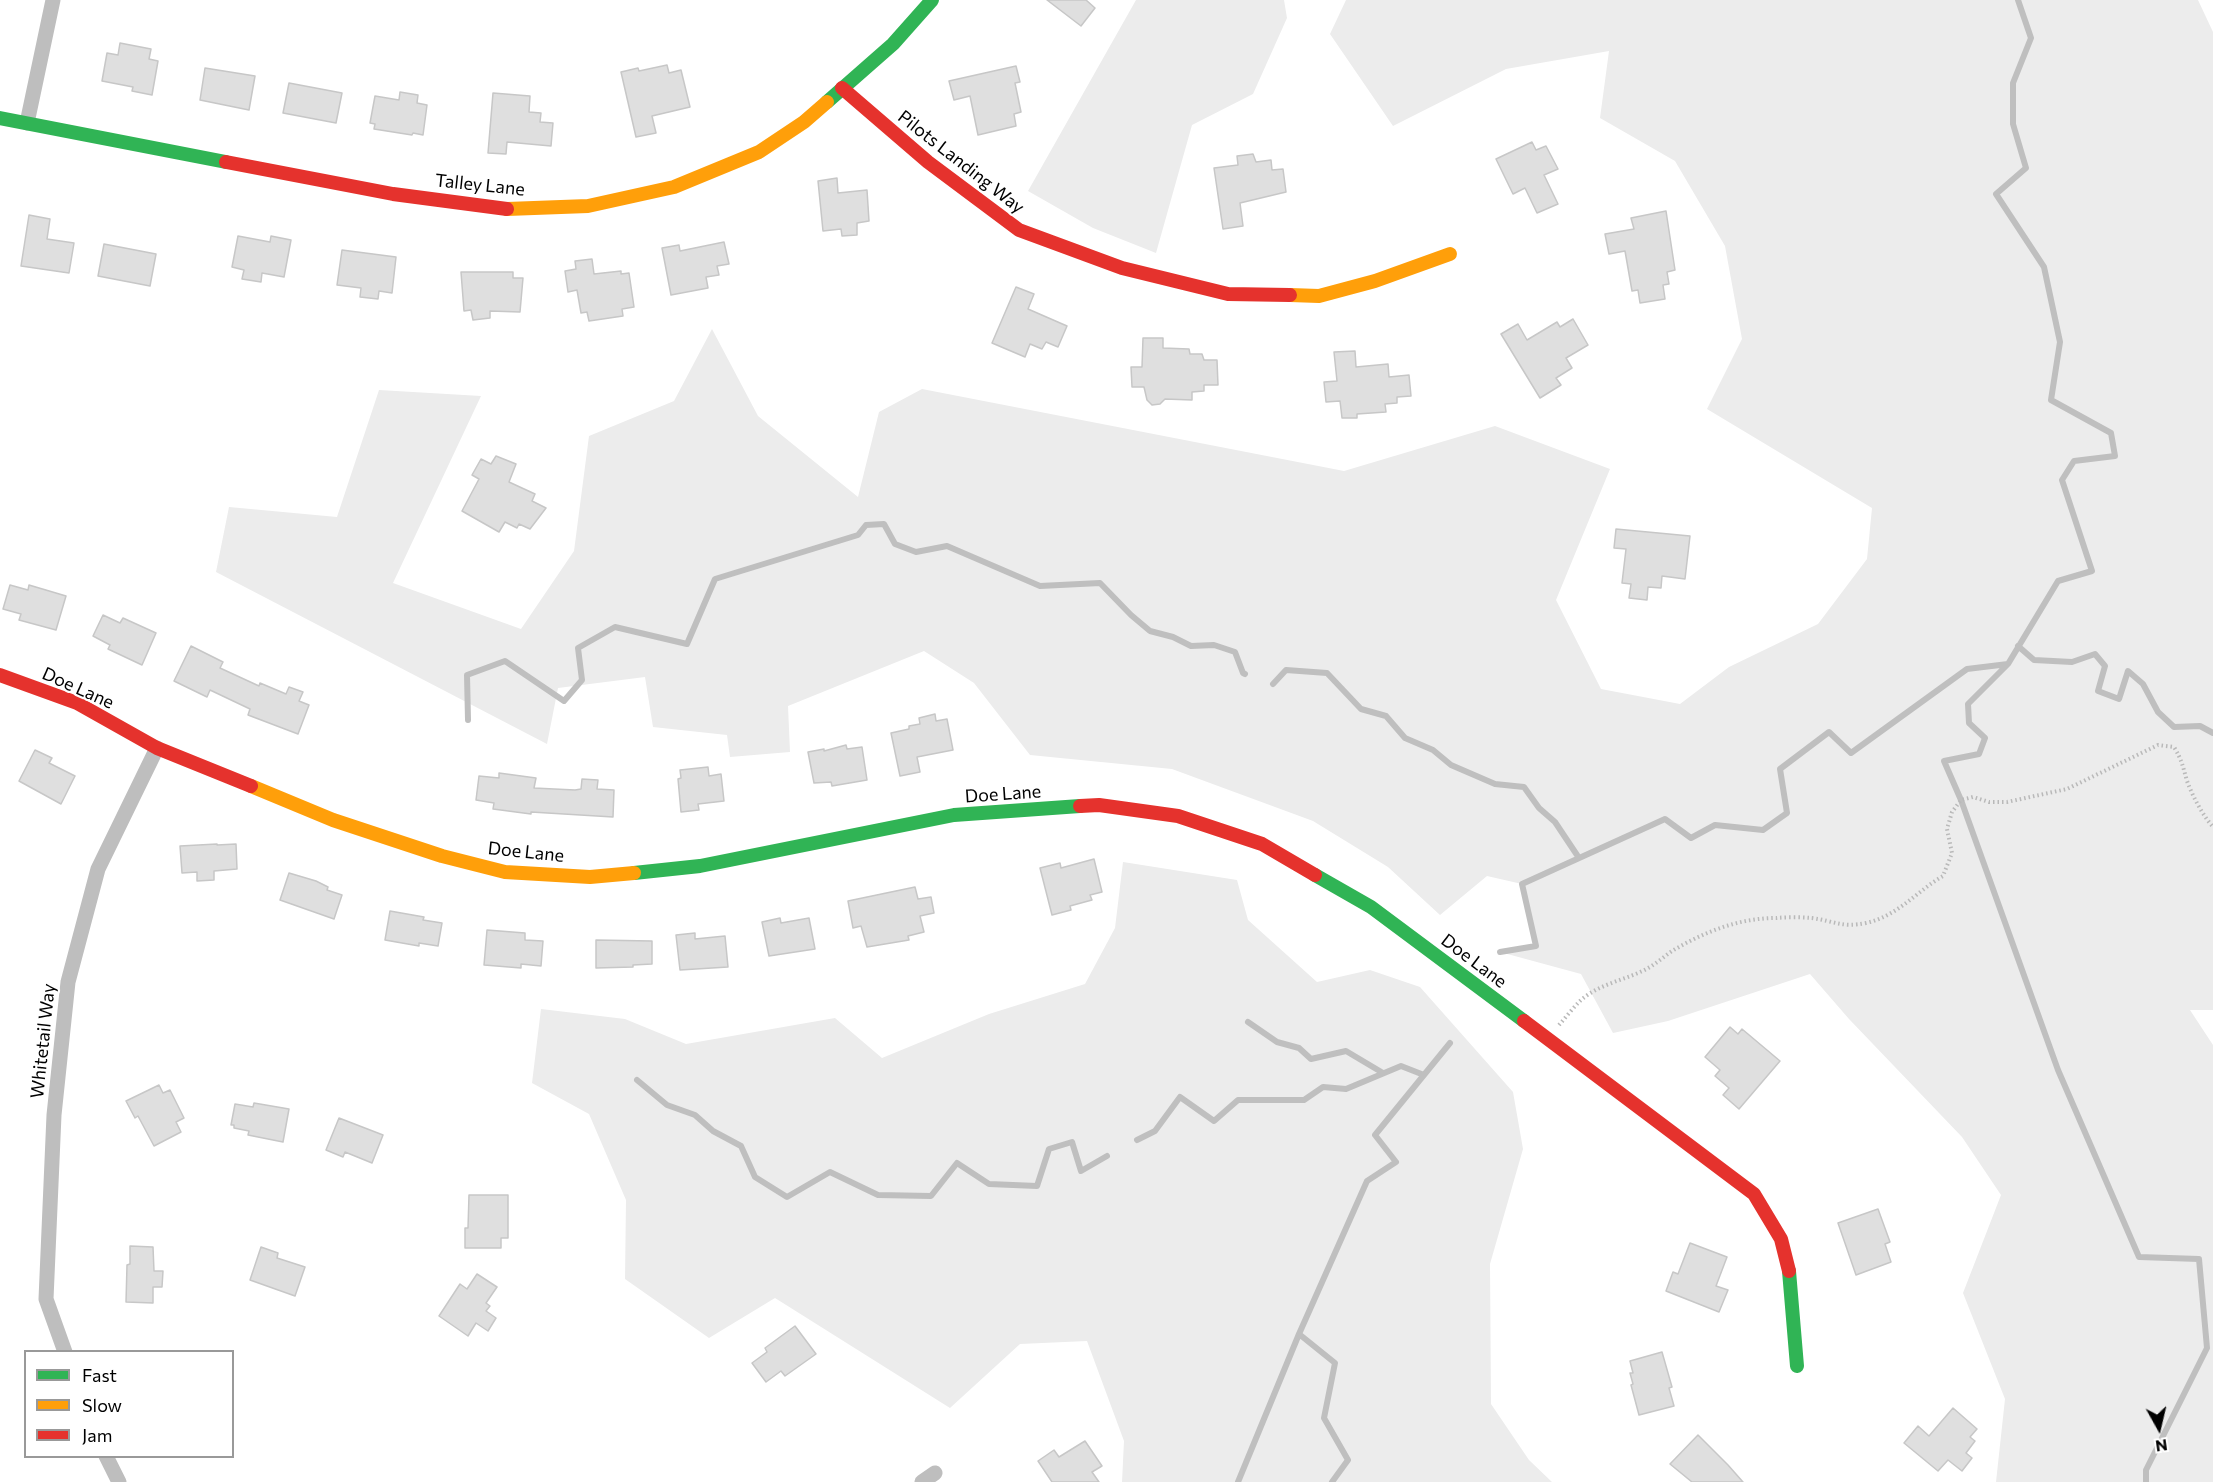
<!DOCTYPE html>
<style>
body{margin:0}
#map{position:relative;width:2213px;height:1482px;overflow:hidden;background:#fff;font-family:Commissioner,sans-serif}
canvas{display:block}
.legend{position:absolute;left:24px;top:1350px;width:210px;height:108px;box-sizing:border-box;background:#fff;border:2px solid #999;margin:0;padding:8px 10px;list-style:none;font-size:18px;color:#000}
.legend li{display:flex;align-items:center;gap:12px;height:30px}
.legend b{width:30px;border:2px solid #999}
.north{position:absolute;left:2129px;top:1398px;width:60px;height:60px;-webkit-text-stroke:4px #fff;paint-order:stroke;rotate:172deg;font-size:16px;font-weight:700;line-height:24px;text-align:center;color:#000}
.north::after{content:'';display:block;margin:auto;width:21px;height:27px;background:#000;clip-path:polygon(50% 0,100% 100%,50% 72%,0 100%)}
</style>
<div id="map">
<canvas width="2213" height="1482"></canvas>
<ul class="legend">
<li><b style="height:8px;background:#30b455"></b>Fast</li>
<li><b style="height:8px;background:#ff9f0a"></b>Slow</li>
<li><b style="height:8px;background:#e5322d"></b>Jam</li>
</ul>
<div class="north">N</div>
</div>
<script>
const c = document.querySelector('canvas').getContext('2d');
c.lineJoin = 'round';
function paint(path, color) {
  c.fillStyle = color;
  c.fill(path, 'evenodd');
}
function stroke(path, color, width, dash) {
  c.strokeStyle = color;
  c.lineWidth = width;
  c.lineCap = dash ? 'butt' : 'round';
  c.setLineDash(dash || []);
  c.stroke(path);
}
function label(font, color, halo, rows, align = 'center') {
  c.font = font + ' Commissioner,sans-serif';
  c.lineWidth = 4.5;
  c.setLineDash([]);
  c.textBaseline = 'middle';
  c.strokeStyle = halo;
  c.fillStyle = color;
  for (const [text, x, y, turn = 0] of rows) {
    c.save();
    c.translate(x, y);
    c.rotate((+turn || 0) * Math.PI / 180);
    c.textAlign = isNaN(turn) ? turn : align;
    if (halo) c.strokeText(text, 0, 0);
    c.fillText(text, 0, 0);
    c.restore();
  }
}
const green = new Path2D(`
 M1136,0H1284L1287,18L1253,94L1192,125L1156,253L1093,228L1028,191Z
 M1346,0H2198L2213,32V1010H2190L2213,1045V1482H1996L2005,1399L1963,1293L2001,1195L1962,1137L1849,1019L1810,974L1668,1021L1613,1033L1581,974L1500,952L1536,945L1522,884L1487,876L1440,915L1388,867L1313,821L1172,769L1030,755L974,683L924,651L788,706L790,752L730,757L727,735L653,727L645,677L558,688L547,744L216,572L229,507L337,517L379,390L481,396L393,583L521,629L574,551L589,436L674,401L712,329L758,416L858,497L879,412L922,389L1344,471L1495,426L1610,469L1556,600L1601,689L1680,704L1729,667L1818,624L1867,559L1872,508L1707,409L1742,339L1725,246L1675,161L1600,118L1609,51L1506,69L1393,126L1330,34Z
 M1123,862L1237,880L1248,920L1317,982L1370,970L1420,987L1513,1092L1523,1149L1490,1264L1491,1404L1529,1460L1552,1482H1122L1124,1441L1087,1341L1020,1344L950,1408L775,1298L709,1338L625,1279L626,1200L589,1114L532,1083L541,1009L625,1019L686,1044L835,1018L882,1058L989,1014L1085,984L1115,928Z`);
const stream = new Path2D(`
 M2018,646L2034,660L2072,662L2095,654L2105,666L2098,691L2119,699L2128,671L2143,684L2158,712L2174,727L2200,726L2213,733
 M2007,665L1968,704L1969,723L1985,738L1979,754L1944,761L1961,800L2058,1070L2139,1257L2199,1259L2207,1348L2146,1470V1482
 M1273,684L1286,670L1327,673L1361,709L1386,716L1405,738L1433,750L1451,765L1495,784L1524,787L1539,808L1555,822L1579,858
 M468,720L467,675L505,661L564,701L582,680L578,648L615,627L687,644L715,579L858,535L866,525L884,524L895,544L916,552L947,546L1040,586L1100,583L1131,615L1150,631L1173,637L1191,646L1214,645L1235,652L1243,673L1245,674
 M1500,952L1536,946L1522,884L1665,819L1691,838L1715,825L1763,830L1787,813L1780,769L1829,732L1851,753L1967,669L2008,664L2058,581L2092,571L2062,480L2074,461L2115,456L2111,433L2051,400L2060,342L2044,267L1996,194L2026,168L2013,124V83L2031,38L2018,0
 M1248,1022L1277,1042L1299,1048L1311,1059L1346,1051L1383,1073
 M637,1080L667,1105L695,1115L713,1131L741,1146L755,1177L787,1197L830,1172L878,1195L931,1196L957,1163L989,1184L1037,1186L1049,1149L1072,1142L1081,1171L1107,1156
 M1137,1140L1155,1131L1180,1097L1214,1121L1238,1100H1304L1323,1087L1346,1089L1401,1066L1424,1075
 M1299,1334L1335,1363L1324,1418L1348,1460L1332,1482
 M1238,1482L1299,1334L1367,1181L1396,1162L1375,1135L1450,1043`);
const building = new Path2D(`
 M1047,0H1086L1095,8L1081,26Z
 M120,43L151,49L149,59L158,61L152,95L132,91L133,87L102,81L107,53L118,55Z
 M667,65L669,73L681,70L690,107L652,116L656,133L636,137L621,72L638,68L639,71Z
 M1016,66L1020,82L1015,83L1021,112L1014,114L1016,126L978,135L970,96L954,100L949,81Z
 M205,68L255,76L249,110L200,100Z
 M289,83L342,93L336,123L283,113Z
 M400,92L418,95L417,103L427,105L423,135L413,133L412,135L374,129L375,124L370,123L375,96L399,100Z
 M493,93L530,96L529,112L541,113L540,122L553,123L551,146L507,142L506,154L488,153Z
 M1532,142L1536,150L1546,146L1558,169L1544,175L1558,204L1537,213L1525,188L1513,194L1496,159Z
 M1253,154L1256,162L1271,160L1272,170L1283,169L1286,192L1240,203L1243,226L1223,229L1214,168L1238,165L1237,156Z
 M837,178L838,193L867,190L869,221L857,223V235L842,236L841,229L823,231L818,181Z
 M1666,211L1675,270L1667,272L1669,284L1663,285L1665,299L1640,303L1638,290L1632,291L1625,251L1609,254L1605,234L1634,229L1631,218Z
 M29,215L50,219L47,239L74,243L69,273L21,266Z
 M238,236L270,242L271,236L291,240L284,277L262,273L261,282L242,279L244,270L232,267Z
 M724,242L729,264L717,266L719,275L706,277L708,288L671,295L662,248L679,245L680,251Z
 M104,244L156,254L150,286L98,276Z
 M342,250L396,257L392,293L379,291L378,299L360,297L361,288L337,285Z
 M592,259L594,274L621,271V274L629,273L634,307L622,309L623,316L589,321L587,312L581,313L577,290L568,292L565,271L576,269L575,261Z
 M461,272H513V278H523L520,312L490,311V318L473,320L471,310L464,311Z
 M1016,287L1034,294L1028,309L1067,326L1058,347L1046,342L1042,349L1030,344L1025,357L992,343Z
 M1573,319L1588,345L1566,358L1572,368L1556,378L1561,385L1540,398L1501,334L1518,324L1527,340L1557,322L1560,327Z
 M1143,338H1163V348L1189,349L1190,354H1202L1204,360H1217L1218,385H1204V391L1192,392V400L1165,399L1160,404L1152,405L1147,400L1144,387H1132L1131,367H1142Z
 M1355,351L1356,367L1388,364L1389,377L1409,375L1411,396L1397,397V403L1385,404L1386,412L1357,414V418H1342L1340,401L1326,402L1324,382L1337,381L1334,352Z
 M496,456L516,464L509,482L535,494L532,501L546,508L530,529L519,524L517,528L505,522L499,532L462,511L479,479L472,475L481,459L491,464Z
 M1616,529L1690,536L1685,579L1662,576L1661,588L1648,587L1647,600L1629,598L1631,584L1622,583L1626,549L1614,548Z
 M10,585L28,590L29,585L66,596L56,630L19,620L21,614L3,609Z
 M103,615L120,623L123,618L156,633L142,665L108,649L110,645L93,636Z
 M191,646L223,662L220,668L259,686L260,683L286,694L289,687L303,692L299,701L309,705L298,734L248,715L250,709L210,690L207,697L174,681Z
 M935,714L936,721L947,719L953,750L917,757L920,772L900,776L891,733L909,729V726L920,724L919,718Z
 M846,745L847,749L862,747L867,780L832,786L831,782L814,783L808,752L824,749V751Z
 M35,750L52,758L49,763L75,776L61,804L19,781Z
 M708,767L709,776L721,774L724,801L698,804L699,810L681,812L678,779L681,778L680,770Z
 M499,773L536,778L534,788L575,790L581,789L582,779L598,780L597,789L614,790L613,817L531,812V814L493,809L494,803L476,800L479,776L499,778Z
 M217,844V845L236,844L237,869L214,871V880L197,881V872L182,873L180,846Z
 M1094,859L1102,892L1090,895L1092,900L1070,906L1071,910L1052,915L1040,868L1060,863L1061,868Z
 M289,873L316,881L328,887L327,890L342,895L334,919L280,900Z
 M915,887L918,899L931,897L934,913L920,916L924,932L908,936L909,940L867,947L861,926L853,928L848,901Z
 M390,911L424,917L423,920L442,923L438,946L419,943V946L385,940Z
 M780,918L781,923L809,918L815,949L769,956L762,922Z
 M487,930L525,933V940L543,941L541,966L521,964V968L484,965Z
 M695,933V939L725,936L728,967L680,970L676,935Z
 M596,940L652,941V964L633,965V967L596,968Z
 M1730,1027L1738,1034L1742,1029L1780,1061L1739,1109L1723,1095L1729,1088L1715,1076L1720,1070L1705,1057Z
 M159,1085L163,1093L170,1090L184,1118L176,1122L181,1132L154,1146L138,1116L135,1118L126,1101Z
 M254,1103L289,1109L283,1142L248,1135L249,1131L234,1128V1125H231L235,1104L253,1107Z
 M339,1118L383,1135L372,1163L345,1152L343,1157L326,1150Z
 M469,1195H508V1238H501V1248H465V1228H468Z
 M1878,1209L1890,1242L1885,1244L1891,1262L1856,1275L1838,1223Z
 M1690,1243L1727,1257L1716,1286L1728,1290L1719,1312L1666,1291L1673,1272L1678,1274Z
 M130,1246L153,1247L154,1271H163L162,1287H153V1303L126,1302L127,1265L130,1264Z
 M261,1247L278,1253L277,1258L305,1267L295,1296L250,1280Z
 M477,1274L497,1287L486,1303L490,1306L486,1311L496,1318L488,1331L476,1323L468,1336L439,1316L460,1284L467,1289Z
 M795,1326L816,1354L785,1376L781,1371L766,1382L752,1363L767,1352L765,1348Z
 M1662,1352L1672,1387L1669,1388L1674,1406L1639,1415L1631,1385L1633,1384L1630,1373H1633L1630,1361Z
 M1953,1408L1977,1429L1970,1437L1975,1441L1966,1453L1972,1458L1962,1471L1948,1460L1938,1471L1904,1443L1918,1426L1929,1436Z
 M1698,1435L1728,1465L1743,1482H1692L1670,1464Z
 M1085,1441L1102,1466L1092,1472L1099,1482H1052L1038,1461L1054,1450L1059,1457Z`);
const path = new Path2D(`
 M1559,1025C1566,1017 1573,1008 1580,1001C1599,983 1628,980 1650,967C1658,962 1665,956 1672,951C1704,932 1739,918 1776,918C1787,917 1801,917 1812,918C1834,921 1842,928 1866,923C1898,916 1917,891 1943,876L1952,853L1947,829L1952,812L1961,800L1973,797L1989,802H2007L2067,789L2158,745L2174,747C2182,760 2183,767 2187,781C2193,797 2202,814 2213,827`);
const street = new Path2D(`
 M27,123L53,0
 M65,1352L46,1299L54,1115L68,982L98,869L157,748
 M106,1456L119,1482
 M922,1482L935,1473`);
const fast = new Path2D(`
 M827,102L893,44L932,0
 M0,118L226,162
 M634,873L700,866L954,815L1080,806
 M1315,875L1371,907L1524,1021
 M1789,1271L1797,1366`);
const slow = new Path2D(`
 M507,209L588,206L674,187L759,152L804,122L827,102
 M1290,295L1319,296L1375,281L1450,254
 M251,786L333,820L442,856L505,872L590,877L634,873`);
const jam = new Path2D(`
 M842,88L928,162L1019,230L1122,268L1228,294L1290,295
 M226,162L393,194L507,209
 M0,675L77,703L157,748L251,786
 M1080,806L1099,805L1178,816L1262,844L1315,875
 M1524,1021L1754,1194L1781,1239L1789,1271`);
const streetNames = [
 ["Pilots Landing Way",961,162,38],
 ["Talley Lane",480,185,6],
 ["Doe Lane",78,688,24],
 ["Doe Lane",1003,794,-4],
 ["Doe Lane",526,852,6],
 ["Doe Lane",1474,961,37],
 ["Whitetail Way",43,1041,-84]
];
paint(green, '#ececec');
stroke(stream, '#bfbfbf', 6);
paint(building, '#dfdfdf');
stroke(building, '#c7c7c7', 1.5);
stroke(path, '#b9b9b9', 4, [1.5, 3]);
stroke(street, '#bebebe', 15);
stroke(fast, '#30b455', 14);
stroke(slow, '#ff9f0a', 14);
stroke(jam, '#e5322d', 14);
label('18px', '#000', '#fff', streetNames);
</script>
